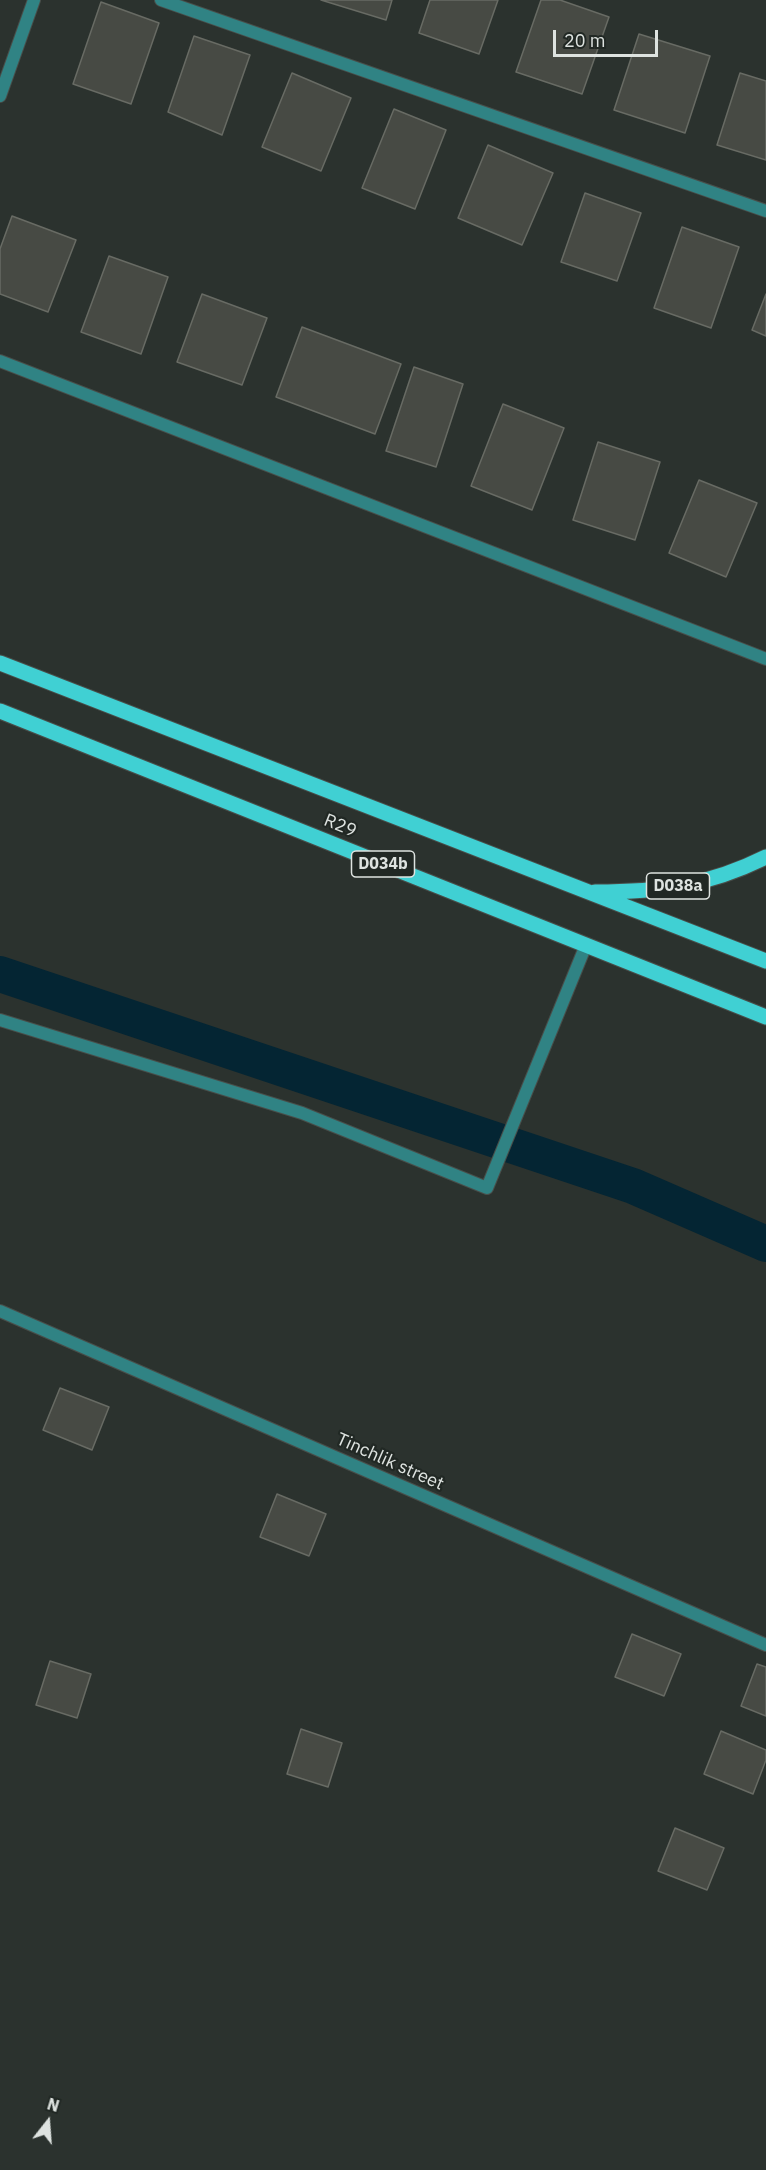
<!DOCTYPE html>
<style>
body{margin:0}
#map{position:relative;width:766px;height:2170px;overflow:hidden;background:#2b322e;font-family:"IBM Plex Sans",sans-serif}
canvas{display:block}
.north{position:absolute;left:18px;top:2092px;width:60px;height:60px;-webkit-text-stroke:4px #212824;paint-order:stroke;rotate:17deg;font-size:16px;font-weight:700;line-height:24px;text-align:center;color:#dee3e0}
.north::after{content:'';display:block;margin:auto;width:21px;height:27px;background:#dee3e0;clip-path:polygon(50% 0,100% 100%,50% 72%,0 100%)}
.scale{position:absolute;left:553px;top:30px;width:105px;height:27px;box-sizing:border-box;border:3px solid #dee3e0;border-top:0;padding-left:8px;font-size:18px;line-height:21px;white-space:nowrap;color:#dee3e0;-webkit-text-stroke:4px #212824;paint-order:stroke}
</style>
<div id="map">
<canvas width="766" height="2170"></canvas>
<div class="north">N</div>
<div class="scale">20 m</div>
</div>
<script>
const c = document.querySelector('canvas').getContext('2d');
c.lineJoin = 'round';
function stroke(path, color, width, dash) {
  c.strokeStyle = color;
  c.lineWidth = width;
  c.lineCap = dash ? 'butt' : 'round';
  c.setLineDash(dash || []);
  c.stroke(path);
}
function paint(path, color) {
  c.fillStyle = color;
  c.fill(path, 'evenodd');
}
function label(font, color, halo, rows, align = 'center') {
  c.font = font + ' "IBM Plex Sans",sans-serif';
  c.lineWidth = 4.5;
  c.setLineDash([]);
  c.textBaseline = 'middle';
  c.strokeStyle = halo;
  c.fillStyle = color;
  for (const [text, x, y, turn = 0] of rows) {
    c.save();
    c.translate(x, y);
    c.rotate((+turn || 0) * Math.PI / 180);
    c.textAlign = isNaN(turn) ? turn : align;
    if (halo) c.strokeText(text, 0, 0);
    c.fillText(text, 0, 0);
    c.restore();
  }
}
const canal = new Path2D(`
 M0,974L633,1186L766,1244`);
const building = new Path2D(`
 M321,0H392L386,20Z
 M430,0H498L479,54L419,33Z
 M541,0H560L609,17L582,94L516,72Z
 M101,2L159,23L131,104L73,84Z
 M639,34L710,56L685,133L614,110Z
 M194,36L250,55L222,135L168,112Z
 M292,73L351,98L321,171L262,147Z
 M740,73L766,81V160L717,145Z
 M394,109L446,130L415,209L362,188Z
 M488,145L553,173L522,245L458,218Z
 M585,193L641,213L617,281L561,262Z
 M12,216L76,240L48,312L0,294V249Z
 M682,227L739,247L711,328L654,308Z
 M109,256L168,277L141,354L81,332Z
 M202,294L267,318L242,385L177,362Z
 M766,294V336L752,330Z
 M302,327L401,364L375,434L276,397Z
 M414,367L463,384L436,467L386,451Z
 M503,404L564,428L532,510L471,486Z
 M598,442L660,462L635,540L573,520Z
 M699,480L757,503L726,577L669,553Z
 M60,1388L109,1407L92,1450L43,1430Z
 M277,1494L326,1514L309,1556L260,1537Z
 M632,1634L681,1654L664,1696L615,1677Z
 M50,1661L91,1674L77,1718L36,1705Z
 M757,1664L766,1667V1716L741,1706Z
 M301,1729L342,1743L328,1787L287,1774Z
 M721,1731L766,1750V1760L753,1794L704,1774Z
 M675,1828L724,1848L707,1890L658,1871Z`);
const lane = new Path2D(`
 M0,1020L302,1113L487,1188L586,945`);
const street = new Path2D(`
 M161,0L766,211
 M0,96L34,0
 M0,361L766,659
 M0,1311L766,1645`);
const primary = new Path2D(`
 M0,663L766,961
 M0,711L766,1017
 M595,892C659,892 708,886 766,857`);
const shields = [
 [383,864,63],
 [678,886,63]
];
const shieldNames = [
 ["D034b",383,864],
 ["D038a",678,886]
];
const streetNames = [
 ["R29",340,826,22],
 ["Tinchlik street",390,1462,24]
];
stroke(canal, '#042533', 36);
paint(building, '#474a44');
stroke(building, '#686b64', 1.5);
stroke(lane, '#484e4a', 14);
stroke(street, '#484e4a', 14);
stroke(primary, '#484e4a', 17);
stroke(lane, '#308384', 12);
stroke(street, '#308384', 12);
stroke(primary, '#40d0d3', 15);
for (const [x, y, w] of shields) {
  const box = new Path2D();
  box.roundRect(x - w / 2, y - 13, w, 26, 4.5);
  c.fillStyle = '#212824';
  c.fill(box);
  stroke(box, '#dee3e0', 1.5);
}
label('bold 16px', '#dee3e0', null, shieldNames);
label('18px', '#dee3e0', '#212824', streetNames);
</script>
